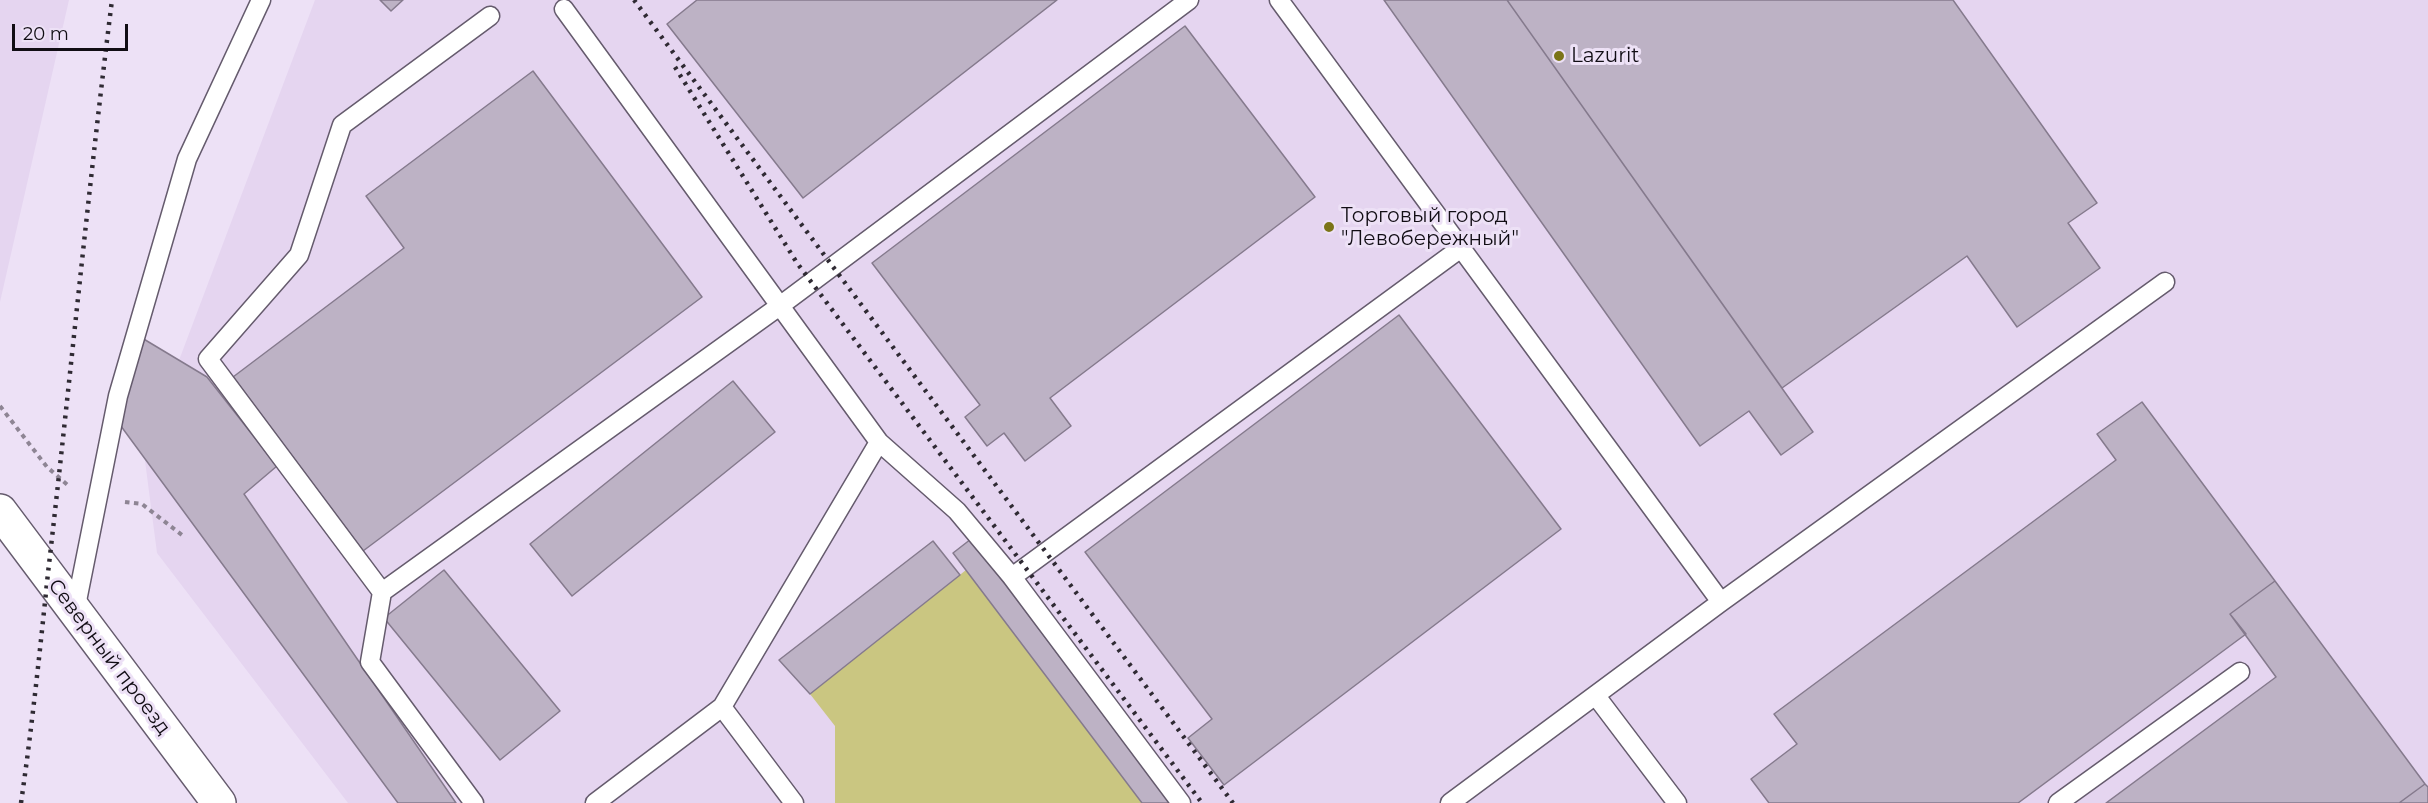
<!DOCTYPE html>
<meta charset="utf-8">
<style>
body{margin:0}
#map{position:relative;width:2428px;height:803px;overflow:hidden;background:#ede1f6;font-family:Montserrat,sans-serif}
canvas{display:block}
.scale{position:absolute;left:12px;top:24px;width:116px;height:27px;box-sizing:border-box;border:3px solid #110d14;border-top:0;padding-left:8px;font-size:18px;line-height:21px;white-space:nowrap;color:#110d14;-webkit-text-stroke:4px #ede1f6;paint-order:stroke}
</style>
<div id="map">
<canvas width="2428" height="803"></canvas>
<div class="scale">20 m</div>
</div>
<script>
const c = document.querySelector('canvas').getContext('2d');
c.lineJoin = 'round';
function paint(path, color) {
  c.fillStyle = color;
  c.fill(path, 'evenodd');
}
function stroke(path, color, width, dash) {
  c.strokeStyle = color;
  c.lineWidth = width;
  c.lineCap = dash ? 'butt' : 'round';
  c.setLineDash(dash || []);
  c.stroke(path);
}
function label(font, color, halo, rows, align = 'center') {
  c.font = font + ' Montserrat,sans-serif';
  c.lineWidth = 6;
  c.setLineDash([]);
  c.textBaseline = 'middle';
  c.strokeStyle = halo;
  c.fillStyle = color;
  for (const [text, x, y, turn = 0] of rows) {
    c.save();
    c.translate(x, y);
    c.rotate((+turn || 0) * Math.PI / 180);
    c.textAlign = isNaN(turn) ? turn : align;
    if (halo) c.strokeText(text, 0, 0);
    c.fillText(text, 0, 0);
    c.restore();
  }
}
const built = new Path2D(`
 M0,0H69L0,302Z
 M315,0H2428V803H348L157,553L144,453Z`);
const green = new Path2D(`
 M966,570L1142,803H835V726L810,694Z`);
const building = new Path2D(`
 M380,0H403L391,11Z
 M697,0H1057L803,198L667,24Z
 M1384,0H1507L1813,432L1781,455L1749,411L1700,446Z
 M1507,0H1953L2097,203L2068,223L2100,268L2017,327L1967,256L1782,388Z
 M1185,26L1315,197L1050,398L1071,426L1025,461L1004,433L987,446L965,417L980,405L872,263Z
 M533,71L702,297L363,551L233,377L404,248L366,196Z
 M1399,315L1561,529L1224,785L1188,738L1212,719L1085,552Z
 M142,338L207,377L277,466L244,494L456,803H398L115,418Z
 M733,381L775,432L572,596L530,544Z
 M2142,402L2275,581L2230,614L2246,634L2018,803H1769L1751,779L1797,744L1774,714L2116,460L2097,434Z
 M971,539L1170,803H1142L953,553Z
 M933,541L960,575L810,694L779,660Z
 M444,570L560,711L500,760L384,618Z
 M2275,581L2425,784L2399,803H2106L2276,677L2230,614Z
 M2425,784L2428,787V803H2399Z`);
const path = new Path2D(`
 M0,406L47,467L70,487
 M125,502L142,504L182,535`);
const service = new Path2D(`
 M1279,0L1721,602
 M564,9L879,442L722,707
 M879,442L957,511L1012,577L1181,803
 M1012,577L1461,248
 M382,592L781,305L1189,0
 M75,611L118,396L187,159L261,0
 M1596,696L1677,803
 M474,803L370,662L382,592L208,359L299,255L342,125L490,16
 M595,803L722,707L794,803
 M1450,803L1721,602L2165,282
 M2058,803L2240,672`);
const minor = new Path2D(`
 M0,511L219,803`);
const rail = new Path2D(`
 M634,0L1233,803
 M675,67L797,263L1202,803
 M21,803C32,727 40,650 48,573C70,382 88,191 112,0`);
const markers = [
 [1559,56,6,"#7b7417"],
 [1329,227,6,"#7b7417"]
];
const poiNames = [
 ["Lazurit",1571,56],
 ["Торговый город",1341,216],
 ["\"Левобережный\"",1341,239]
];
const streetNames = [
 ["Северный проезд",109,657,53]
];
paint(built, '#e5d5f0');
paint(green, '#cac681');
paint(building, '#bdb2c5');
stroke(building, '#857a8d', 1.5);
stroke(service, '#655b6d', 21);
stroke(minor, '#655b6d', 36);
stroke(path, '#8e8594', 4, [4.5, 4.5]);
stroke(service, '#fff', 18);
stroke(minor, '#fff', 33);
stroke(rail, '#2f2a33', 4.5, [3, 6]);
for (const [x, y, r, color] of markers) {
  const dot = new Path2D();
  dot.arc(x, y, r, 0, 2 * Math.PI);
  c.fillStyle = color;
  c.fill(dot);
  stroke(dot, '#ede1f6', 2);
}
label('20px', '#110d14', '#ede1f6', poiNames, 'left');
label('20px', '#110d14', '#ede1f6', streetNames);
</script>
